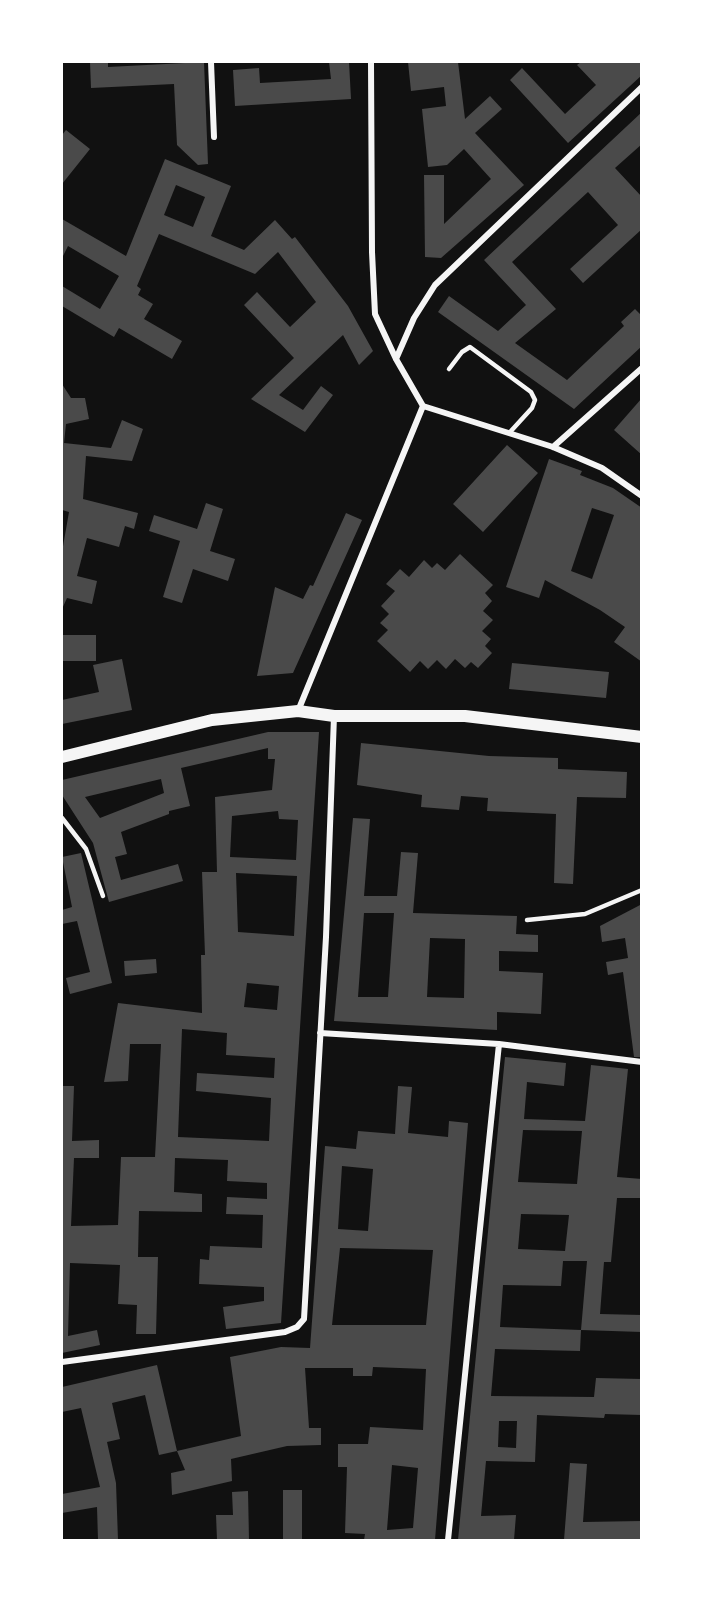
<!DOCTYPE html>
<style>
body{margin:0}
#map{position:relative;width:703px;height:1602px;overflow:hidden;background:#111;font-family:Helvetica,sans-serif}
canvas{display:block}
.frame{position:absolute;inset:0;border:63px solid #fff;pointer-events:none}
</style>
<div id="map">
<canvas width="703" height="1602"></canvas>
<div class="frame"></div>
</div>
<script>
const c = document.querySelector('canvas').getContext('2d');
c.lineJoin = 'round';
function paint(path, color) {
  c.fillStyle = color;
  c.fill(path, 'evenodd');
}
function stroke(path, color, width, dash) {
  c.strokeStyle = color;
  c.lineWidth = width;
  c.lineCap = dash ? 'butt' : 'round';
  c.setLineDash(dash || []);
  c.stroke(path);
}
const building = new Path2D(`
 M90,62H108V67L204,62L208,164L198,165L177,145L174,84L91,88Z
 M329,62H349L351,99L235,106L233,70L259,68L260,83L331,79Z
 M408,62H458L465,119L490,96L502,109L475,133L524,185L441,258L425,257L424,175H444V224L491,179L464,149L447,165L428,167L422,109L446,106L444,87L411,91Z
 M581,62H642V75L568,143L510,80L522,68L565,114L596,85L577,65Z
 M642,112V144L615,168L642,197V229L583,283L570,269L618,225L588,192L512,262L556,309L515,343L567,380L624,326L621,322L635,309L642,316V346L574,409L438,312L449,296L498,331L526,305L484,260Z
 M66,130L90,149L62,184V135Z
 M165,159L231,186L211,236L244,250L275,220L292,239L295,237L348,306L373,351L359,365L343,335L279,395L303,410L321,386L333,395L305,432L251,399L294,358L244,305L257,292L290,327L316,302L278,252L255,274L159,234L137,286L141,289L138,295L153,304L144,319L182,341L172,359L119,328L114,337L62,306V286L100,309L119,276L68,246L62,258V219L126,256ZM176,185L205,197L193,227L164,215Z
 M62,384L71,398H85L89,419L66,424L64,443L111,448L122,420L143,429L132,461L86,456L83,499L138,513L134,529L125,526L119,547L87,538L77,576L97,581L92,604L67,598L62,609V552L69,512L62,510Z
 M642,398V455L614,430Z
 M507,445L538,473L483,532L453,504Z
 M549,459L582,471L580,475L613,488L642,508V662L614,642L625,627L600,610L545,580L539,598L506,587ZM592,508L614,515L592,579L571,571Z
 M206,503L223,509L210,551L235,559L228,581L193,569L182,603L163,597L180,541L149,531L154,515L197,529Z
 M346,513L362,520L293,673L257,676L275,587L303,599L310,585L313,586Z
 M460,554L493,585L485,593L492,601L483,611L493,620L482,631L491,639L485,646L492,653L478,668L471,662L465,668L455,659L446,669L437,660L428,669L420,661L410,672L377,641L388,630L380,623L389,614L381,606L395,591L386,584L400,569L409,577L424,560L432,568L437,563L445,570Z
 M62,635H96V661H62Z
 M122,659L132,710L62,724V700L99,692L93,665Z
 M512,663L609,672L606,698L509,689Z
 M268,732H319L281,1323L226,1329L223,1307L264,1301V1287L199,1284L200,1259L209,1260L210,1246L262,1248L263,1215L226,1214L227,1197L267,1199V1183L227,1181L228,1160L175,1158L174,1192L202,1194V1212L139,1211L138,1257H158L156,1334H136L137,1305L118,1304L120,1265L70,1263L68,1336L97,1330L100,1345L62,1353V1086H74L72,1141L99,1140V1158H74L71,1226L118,1225L121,1157H155L161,1044H130L128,1081L104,1082L118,1003L202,1013L201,955H205L202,872H217L215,797L272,790L275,759H268V748L181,768L190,806L169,811V814L121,832L127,854L115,857L121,880L178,864L183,881L109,902L93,843L62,795V780ZM161,779L164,793L100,818L85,797ZM278,811L279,819L298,820L296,860L230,857L232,816ZM236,873L297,876L294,936L238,932ZM247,983L279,986L277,1010L244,1007ZM182,1029L227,1033L226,1055L275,1058L274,1078L197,1073L196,1091L271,1098L269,1141L178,1137Z
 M361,743L489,756L558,758V769L627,772L626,798L577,797L573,884L554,883L556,814L487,811L488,798L461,796L459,810L421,807L422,795L357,785Z
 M353,818L370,819L364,896H397L401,852L418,853L413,913L517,916L516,934L538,935V952L499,951V971L543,973L541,1014L497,1012V1030L334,1021ZM364,913H394L388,997H358ZM430,938L465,939L464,998L427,997Z
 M81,853L112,983L70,994L66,978L90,972L77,921L62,924V910L72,907L62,857Z
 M642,904V1057H634L623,972L608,975L606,962L628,958L625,938L602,942L600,926Z
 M156,959L157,973L125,976L124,961Z
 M505,1057L566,1063L564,1086L527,1082L524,1119L585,1121L591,1065L628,1069L617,1177L642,1179V1198H617L611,1262H604L600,1314L642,1315V1332L581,1330L587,1261H563L561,1286L503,1285L500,1327L581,1330L580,1351L495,1349L491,1396L594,1397L596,1378L642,1379V1415L605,1414L604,1418L537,1415L535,1462L486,1461L481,1516L516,1515L514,1540H458ZM523,1130L582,1131L577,1184L518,1182ZM521,1214L569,1215L565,1251L518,1249ZM499,1421H517L516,1448L498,1447Z
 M398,1086L412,1087L408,1133L448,1137L449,1121L468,1123L435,1540H364L365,1534L345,1533L347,1467H338V1444H368L370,1427L423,1430L426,1369L373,1367L372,1376H353V1368H305L309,1428H321V1445L287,1446L231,1459L232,1481L172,1495L171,1473L185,1470L177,1451L241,1436L230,1357L281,1347L310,1348L325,1146L356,1149L358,1131L395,1134ZM342,1166L373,1169L368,1231L338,1229ZM340,1248L433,1250L426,1325H332ZM392,1465L418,1468L413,1528L387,1530Z
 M157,1365L177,1451L159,1455L145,1395L112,1403L120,1439L107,1442L116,1483L118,1540H98L97,1507L62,1513V1494L100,1487L81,1408L62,1412V1387Z
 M570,1463L587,1464L583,1522L642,1521V1539L564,1540Z
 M283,1490H302V1540H283Z
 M248,1491L249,1540H217L216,1515H233L232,1492Z`);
const service = new Path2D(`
 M449,369L462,352L470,347L531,392L535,400L532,408L511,431
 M62,818L86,849L103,896
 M527,920L585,914L642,890`);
const minor = new Path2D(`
 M211,62L214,137
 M396,359L414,318L435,285L642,87
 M423,406L553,447L602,468L642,496
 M553,447L642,368
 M298,711L423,406L396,359L375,314L372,252L371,62
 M320,1033L499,1044L642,1062
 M62,1362L285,1332L297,1327L304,1319L326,937L334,716
 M448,1540L499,1044`);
const secondary = new Path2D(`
 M62,757L212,720L298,711L334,716H465L642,737`);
paint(building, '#4a4a4a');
stroke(service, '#f5f5f5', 4.5);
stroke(minor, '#f5f5f5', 6);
stroke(secondary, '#f5f5f5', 12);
</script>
